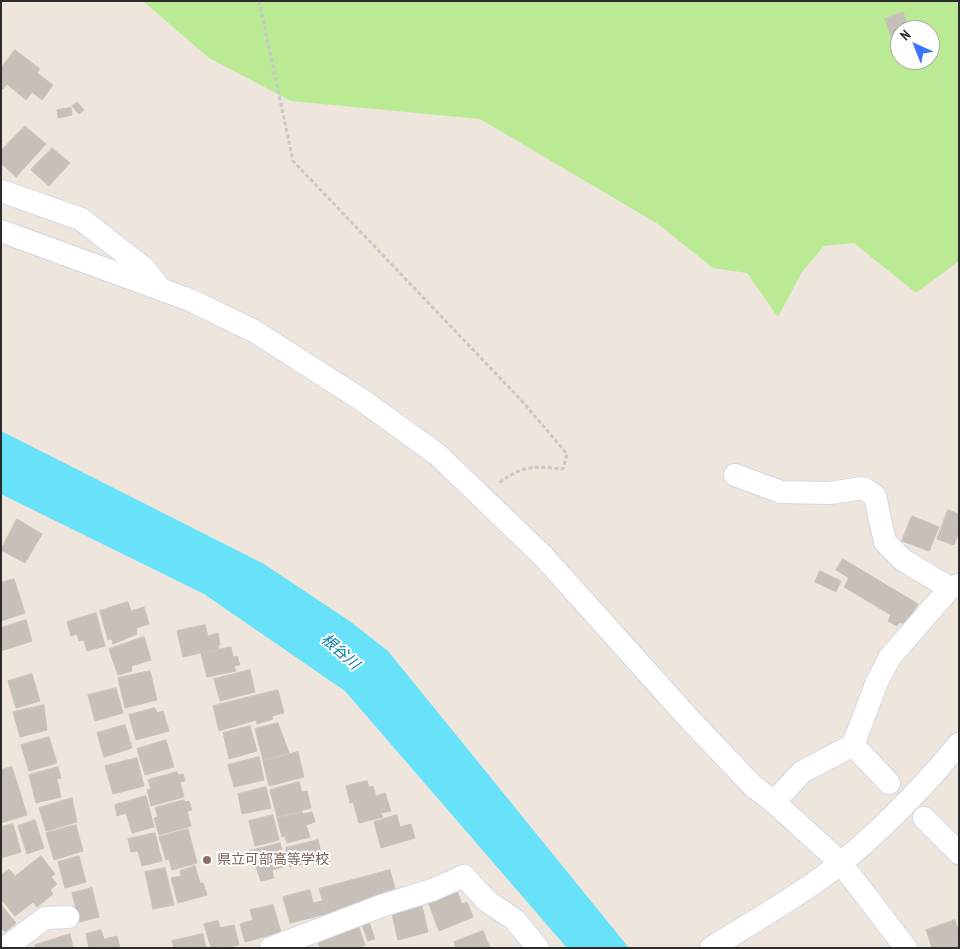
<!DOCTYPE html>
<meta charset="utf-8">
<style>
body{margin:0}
#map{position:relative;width:960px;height:949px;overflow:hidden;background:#eee5dd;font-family:"PT Sans Narrow",sans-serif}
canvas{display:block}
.frame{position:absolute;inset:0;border:2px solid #2b2b2b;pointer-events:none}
.north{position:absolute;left:890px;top:20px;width:50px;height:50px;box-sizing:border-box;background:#fff;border:1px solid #aaa;border-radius:50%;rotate:316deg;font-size:14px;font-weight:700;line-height:20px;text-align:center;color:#2b2b2b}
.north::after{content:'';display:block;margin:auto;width:18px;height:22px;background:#3973ff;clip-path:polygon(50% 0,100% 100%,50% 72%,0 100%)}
</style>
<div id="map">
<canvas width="960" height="949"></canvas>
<div class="frame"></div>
<div class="north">N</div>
</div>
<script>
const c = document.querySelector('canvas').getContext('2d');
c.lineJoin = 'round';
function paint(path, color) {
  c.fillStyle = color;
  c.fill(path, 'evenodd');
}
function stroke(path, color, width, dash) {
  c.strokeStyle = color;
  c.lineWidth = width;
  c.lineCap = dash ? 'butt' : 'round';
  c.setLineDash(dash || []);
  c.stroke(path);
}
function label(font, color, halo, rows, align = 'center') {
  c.font = font + ' "PT Sans Narrow","Noto Sans JP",sans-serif';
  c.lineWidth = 4;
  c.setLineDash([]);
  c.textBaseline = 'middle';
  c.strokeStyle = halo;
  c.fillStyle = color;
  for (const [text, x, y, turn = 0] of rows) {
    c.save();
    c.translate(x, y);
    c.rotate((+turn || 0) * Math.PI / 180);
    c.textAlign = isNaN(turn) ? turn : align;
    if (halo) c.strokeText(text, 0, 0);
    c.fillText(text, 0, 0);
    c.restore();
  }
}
const green = new Path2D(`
 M143,1H959V261L916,293L854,243L824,246L802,272L778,317L747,273L713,268L658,224L480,119L291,101L209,58ZM900,30H930V60H900Z`);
const water = new Path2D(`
 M1,431L264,564L351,622L388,651L629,948H567L345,691L204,594L1,494Z`);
const building = new Path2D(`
 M903,12L909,30H900V60H926L927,62L912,67L910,61L900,64L885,19Z
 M15,50L40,69L37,73L53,85L42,100L32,92L26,100L7,84L3,89L1,87V68Z
 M77,102L84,110L79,114L72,106Z
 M71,108L72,115L58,118L57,110Z
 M25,126L46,144L16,177L1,163V151Z
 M52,148L70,163L49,186L31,170Z
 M948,510L959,514V531L954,545L937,539Z
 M912,516L939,527L929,551L902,541Z
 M17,519L42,534L25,563L1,550Z
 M843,559L918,604L905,625L900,622L897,626L888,621L891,615L844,587L849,578L836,570Z
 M820,571L841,581L836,592L815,582Z
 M14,579L25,613L1,621V583Z
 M128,602L131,611L144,607L149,624L136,628L137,634L113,644L112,639L108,640L100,611Z
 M96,613L105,646L87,651L84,640L79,641L77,634L71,636L67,622Z
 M26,620L32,641L1,651V628Z
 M205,625L208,636L218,633L220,645H218L219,649L183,657L177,631Z
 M144,637L151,660L131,666L132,671L118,675L109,649Z
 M231,647L233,657L237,656L240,665L234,666L236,671L207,677L201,654Z
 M250,670L255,692L220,701L214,679Z
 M150,671L157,700L125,708L118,678Z
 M32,674L40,701L16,708L8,681Z
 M116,688L123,713L95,721L88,695Z
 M278,690L284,713L272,716L273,719L257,724L256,720L219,731L213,706Z
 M44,705L47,730L20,737L13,712Z
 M155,708L157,713L163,711L169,731L136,740L129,715Z
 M278,723L289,753L263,760L255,729Z
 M125,725L132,748L104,757L97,733Z
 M250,726L257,751L229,759L223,733Z
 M49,737L57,763L29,771L21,745Z
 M166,740L174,767L145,775L137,749Z
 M298,752L304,777L269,786L263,761Z
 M259,757L264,780L234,787L228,765Z
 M137,758L144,786L113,794L105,766Z
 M12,767L27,815L1,823V770Z
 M58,767L61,778L57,779L61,797L36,803L29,775Z
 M177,772L178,775L183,774L185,781L180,782L184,797L151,806L147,790L151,789L148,780Z
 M367,781L369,787L373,786L376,796L385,793L391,811L381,813L383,817L359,823L353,802L350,803L346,786Z
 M299,782L302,792L307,791L311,808L277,817L270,790Z
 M266,787L271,808L242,814L238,794Z
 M146,796L154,827L132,833L126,813L117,816L115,805Z
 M72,798L77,822L46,831L39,808Z
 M184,800L185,802L189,801L192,810L187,811L191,826L159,835L154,818L158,817L155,808Z
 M302,812V814L312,812L315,822L306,825L310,837L287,843L285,836L282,837L277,818Z
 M273,815L279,840L255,846L249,821Z
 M397,815L400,827L411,824L415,838L381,848L374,822Z
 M35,820L44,848L27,854L18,826Z
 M13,824L21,852L1,858V827Z
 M76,825L83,851L54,860L46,833Z
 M188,829L197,863L172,870L169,859L166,860L159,837Z
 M155,833L162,861L142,866L138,851L131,852L128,839Z
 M318,840L321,852L327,851L330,862L318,865L317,861L290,867L286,848Z
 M280,843L286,866L272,870L274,878L261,881L250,851Z
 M41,856L55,874L51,877L57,884L50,890L53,894L37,907L33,902L15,916L1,899V875L9,869L15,876Z
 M79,856L86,882L65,888L58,862Z
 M195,866L200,883H203L207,895L178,903L171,878L181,876L180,871Z
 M165,868L174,905L153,909L145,872Z
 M390,870L397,896L327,915L319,889Z
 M92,888L99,917L79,922L72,893Z
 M310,890L313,903L322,901L326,914L290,923L283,897Z
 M457,891L462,904L467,902L473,917L439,931L428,902Z
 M1,905L16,923L5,932L1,928Z
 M273,905L281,932L245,942L240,924L253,920L250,910Z
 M422,906L428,932L398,940L392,914Z
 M955,920L959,933V948H932L926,930Z
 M218,921L220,928L234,925L239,945L227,948H211L204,924Z
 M357,922L365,945L358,948H320L316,937Z
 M369,922L375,939L368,941L362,925Z
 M101,930L104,939L117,936L120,948H89L86,934Z
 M483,931L490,948H456L454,942Z
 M70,934L73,948H35V945Z
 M203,934L206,948H174L172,941Z`);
const path = new Path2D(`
 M259,1L293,161L521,400L567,454L563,469C536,466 522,465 499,483`);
const minor = new Path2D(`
 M1,191L81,219L145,269L159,287
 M1,231L190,300L254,331L362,400L438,455L544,557L692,722L753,786L774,802
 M735,475L781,492L830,493L863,488L875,496L885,542L903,560L950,588
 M853,745L889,783
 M924,818L959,853
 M5,948L45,918L68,917
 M271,948L381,906L432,890L464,876L487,901L515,920L538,948
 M711,948C745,927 781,906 814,883C865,848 919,792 959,744
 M906,948L840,862L774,802L802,772L853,745L877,682L890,657L950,588L959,585`);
const markers = [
 [207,860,5,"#8d6e63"]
];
const educationNames = [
 ["県立可部高等学校",217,860]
];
const waterNames = [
 ["根谷川",340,652,41]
];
paint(green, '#baea94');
paint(water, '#67e2f9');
paint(building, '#c6c0b8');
stroke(building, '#cac1b6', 1);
stroke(minor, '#d2d7e5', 24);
stroke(path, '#c8c8c8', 3, [4, 2.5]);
stroke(minor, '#fff', 22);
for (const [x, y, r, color] of markers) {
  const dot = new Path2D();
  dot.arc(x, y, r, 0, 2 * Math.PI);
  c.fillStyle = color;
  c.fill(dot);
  stroke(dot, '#fff', 2);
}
label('14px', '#785e54', '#fff', educationNames, 'left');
label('italic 15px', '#027ba2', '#fff', waterNames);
</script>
